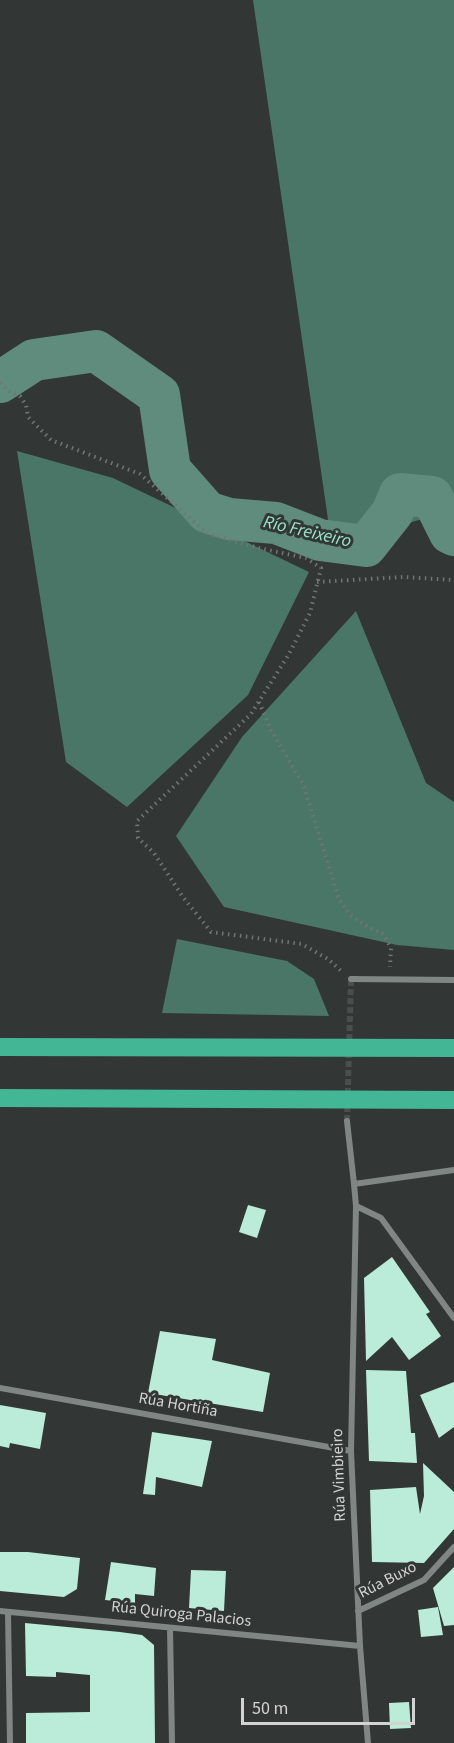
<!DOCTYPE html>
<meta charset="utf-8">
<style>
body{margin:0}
#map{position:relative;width:454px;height:1743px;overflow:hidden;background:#323735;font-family:"Source Sans 3",sans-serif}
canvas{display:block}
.scale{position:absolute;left:241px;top:1698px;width:174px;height:27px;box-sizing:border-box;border:3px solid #d1d4d3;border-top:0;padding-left:8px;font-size:18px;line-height:21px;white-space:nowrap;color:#d1d4d3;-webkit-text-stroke:4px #323735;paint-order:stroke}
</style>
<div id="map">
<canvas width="454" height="1743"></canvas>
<div class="scale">50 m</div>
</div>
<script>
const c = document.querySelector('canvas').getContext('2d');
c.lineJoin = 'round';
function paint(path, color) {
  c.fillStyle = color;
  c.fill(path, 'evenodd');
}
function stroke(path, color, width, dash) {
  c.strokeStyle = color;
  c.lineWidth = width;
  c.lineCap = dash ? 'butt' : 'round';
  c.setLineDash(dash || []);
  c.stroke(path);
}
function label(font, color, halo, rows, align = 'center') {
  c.font = font + ' "Source Sans 3",sans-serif';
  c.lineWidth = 6;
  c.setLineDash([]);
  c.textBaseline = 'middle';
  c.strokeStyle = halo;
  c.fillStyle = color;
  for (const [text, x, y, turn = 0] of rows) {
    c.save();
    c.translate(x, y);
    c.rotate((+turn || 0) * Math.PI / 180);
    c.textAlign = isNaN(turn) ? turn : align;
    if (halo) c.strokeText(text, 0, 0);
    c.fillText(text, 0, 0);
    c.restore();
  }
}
const forest = new Path2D(`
 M253,0H454V509L332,547Z
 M17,451L113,478L309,572L248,695L127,807L66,762Z
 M356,611L426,783L454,802V950L397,945L224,907L176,836L242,737Z
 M177,939L287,961L314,979L329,1016L162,1013Z`);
const river = new Path2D(`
 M0,382L34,360L96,351L159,395L170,470L207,512L229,519L276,523L320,540L366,546L392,513L400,494L432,497L450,533L454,535`);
const building = new Path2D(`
 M248,1205L266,1210L257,1238L239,1232Z
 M392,1257L430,1312L426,1314L441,1336L409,1360L392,1337L366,1361L364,1278Z
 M160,1331L216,1339L212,1360L270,1373L263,1412L148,1393Z
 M366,1370L406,1371L411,1433H415L417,1463L369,1461Z
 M454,1382V1427L439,1438L420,1395Z
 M0,1405L46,1413L40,1449L10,1443L9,1448L0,1446Z
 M152,1432L212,1441L202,1487L156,1477L155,1495L143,1494Z
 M423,1463L454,1492V1529L424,1563L372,1562L370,1490L416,1487L420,1514L424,1496Z
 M0,1552H28L80,1558L77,1589L64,1597L0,1591Z
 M111,1562L156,1568L154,1596L135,1594V1603L105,1600Z
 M454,1567V1625L444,1626L433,1588Z
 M191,1570L226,1571L224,1611L189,1608Z
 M438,1607L443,1635L421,1637L418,1610Z
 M25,1623L120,1632L142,1635L154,1645L155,1743H26V1713L90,1712V1675L56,1672V1677L26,1676Z
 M409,1702L411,1728L390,1729L389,1703Z`);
const streetTunnel = new Path2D(`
 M347,1121L351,979`);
const path = new Path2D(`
 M0,383L7,390L20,396L26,405L28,417L51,440L140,474L208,534L259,548L306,558L321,568L310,613L289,654L251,714L137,821L138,838L154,853L183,897L211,932L302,944L328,959L341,971
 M317,582L403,577L454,580
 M259,702L271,730L303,784L339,899L350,915L368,927L383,934L391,948L390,967`);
const street = new Path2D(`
 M351,979L454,980
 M347,1121L354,1184
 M356,1206L381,1218L454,1318
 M0,1388L351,1451
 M0,1611L360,1646
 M358,1611L424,1580L454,1547
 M8,1612L10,1743
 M170,1628L172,1743
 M368,1743L360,1646L351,1451L356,1206L354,1184L454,1170`);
const highway = new Path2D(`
 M0,1047L454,1048
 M0,1098L454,1100`);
const streetNames = [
 ["Rúa Hortiña",178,1406,10],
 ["Rúa Vimbieiro",340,1475,-92],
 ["Rúa Buxo",388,1581,-27],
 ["Rúa Quiroga Palacios",181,1615,6]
];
const waterNames = [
 ["Río Freixeiro",307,533,13]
];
paint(forest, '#497667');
stroke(river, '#5f8c7c', 42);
paint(building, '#bbebd9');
stroke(streetTunnel, '#4a4f4d', 6, [6, 3]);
stroke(path, '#717674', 4, [1.5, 4.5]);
stroke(street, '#808684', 6);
stroke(highway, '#43b695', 18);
label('16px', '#d1d4d3', '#323735', streetNames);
label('italic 18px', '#97e5cb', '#323735', waterNames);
</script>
